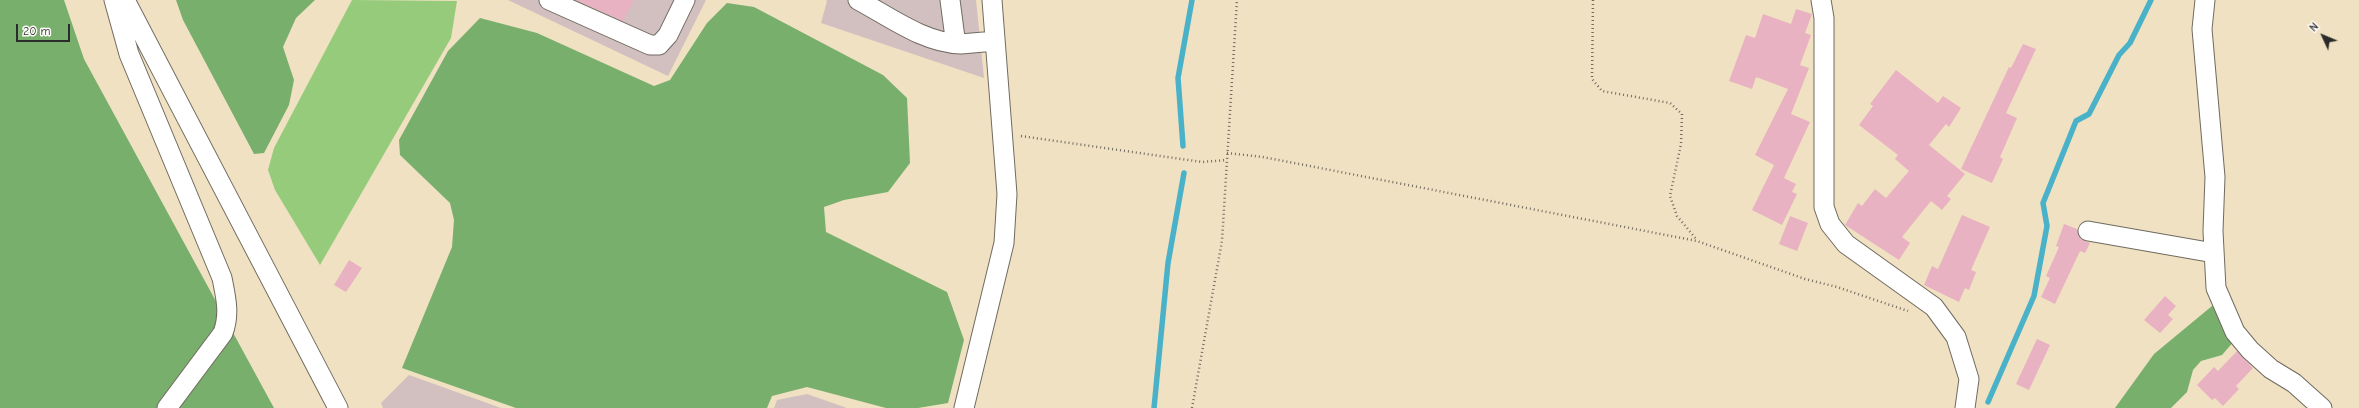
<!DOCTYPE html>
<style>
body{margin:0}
#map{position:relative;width:2359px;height:408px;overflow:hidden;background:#f0e1c2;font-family:"Comic Neue",sans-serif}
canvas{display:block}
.north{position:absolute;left:2303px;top:16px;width:40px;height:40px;-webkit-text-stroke:3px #fdfcf7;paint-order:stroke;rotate:314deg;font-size:11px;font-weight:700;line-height:16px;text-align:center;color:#2b2b2b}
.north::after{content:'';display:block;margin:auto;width:14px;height:18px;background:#2b2b2b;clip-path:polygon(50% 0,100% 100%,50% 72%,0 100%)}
.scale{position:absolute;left:16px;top:24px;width:54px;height:18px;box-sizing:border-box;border:2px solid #2b2b2b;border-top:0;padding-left:5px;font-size:12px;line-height:14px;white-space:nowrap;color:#2b2b2b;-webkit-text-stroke:3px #fdfcf7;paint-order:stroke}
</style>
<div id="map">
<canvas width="2359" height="408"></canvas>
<div class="north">N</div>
<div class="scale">20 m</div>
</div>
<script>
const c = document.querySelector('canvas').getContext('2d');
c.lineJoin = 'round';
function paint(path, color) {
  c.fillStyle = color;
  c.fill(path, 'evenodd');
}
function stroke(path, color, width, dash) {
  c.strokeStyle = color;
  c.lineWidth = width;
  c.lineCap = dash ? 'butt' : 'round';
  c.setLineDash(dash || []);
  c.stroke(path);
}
const industrial = new Path2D(`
 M508,0H706L668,76Z
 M826,0H976L984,78L821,23L827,1Z
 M409,375L501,408H383L381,403Z
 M807,394L847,408H774L777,400Z`);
const green = new Path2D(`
 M352,0L457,1L451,38L320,265L275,190L268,170L274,148Z`);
const forest = new Path2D(`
 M0,0H64L84,59L274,408H0Z
 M176,0H315L296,18L283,47L294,80L289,105L264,153L254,154L183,20Z
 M727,3L754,7L883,75L907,98L910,163L888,192L844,200L824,207L826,232L947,292L964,340L948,403L918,408H886L807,387L772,396L767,408H516L402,368L452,247L454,220L450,203L400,155L399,140L448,51L480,18L537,33L654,86L670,80L707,23Z
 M2212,306L2221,314L2235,340L2222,355L2201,361L2193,370L2187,392L2171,408H2115L2154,354Z`);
const stream = new Path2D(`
 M1183,146L1178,78L1192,0
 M1988,402L2034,296L2047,226L2043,203L2076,121L2089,114L2119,55L2130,43L2151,0
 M1154,408L1168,263L1184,173`);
const building = new Path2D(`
 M576,0H634L623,21Z
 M1796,9L1812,14L1805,33L1811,35L1800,65L1809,68L1791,114L1810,122L1784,178L1796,184L1792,192L1797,194L1782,225L1752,210L1774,165L1755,155L1788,89L1756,77L1752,89L1729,81L1746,35L1755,38L1763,14L1791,24Z
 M2023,44L2036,49L2006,113L2017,118L2000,157L2003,159L1992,183L1961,169L2009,67L2011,68Z
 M1896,70L1938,103L1943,96L1961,108L1949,127L1946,124L1929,145L1965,174L1947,196L1951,199L1942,210L1931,201L1902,237L1910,243L1899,260L1845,225L1858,203L1862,206L1875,189L1886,198L1909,171L1895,159L1898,155L1859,125L1873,106L1870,104Z
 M1962,215L1990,227L1971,270L1976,272L1969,290L1965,288L1959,302L1924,285L1932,266L1938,269Z
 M1790,216L1808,223L1797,251L1779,244Z
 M2064,224L2077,229L2081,239L2090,243L2085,253L2080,251L2055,304L2041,297L2050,278L2046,276L2059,247L2056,246Z
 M349,260L362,268L346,292L334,285Z
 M2165,296L2176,306L2168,315L2173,319L2160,333L2144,320Z
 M2037,339L2050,345L2029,390L2016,384Z
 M2237,351L2253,368L2236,386L2239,389L2223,406L2215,398L2212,400L2197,385L2214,367L2218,371Z`);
const path = new Path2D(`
 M1593,0L1592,79L1602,91L1670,103L1682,114L1681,144L1670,196L1677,216L1697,240
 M1021,136L1202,162L1227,160
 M1227,153L1263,157L1697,241L1805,279L1837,287L1908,311
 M1192,408L1222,241L1237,0`);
const minor = new Path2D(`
 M114,0L129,54L222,278C226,298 230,314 223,333L167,408
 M125,0L338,408
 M549,0L650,45H659L668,35L685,0
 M858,0C890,17 924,43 961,44
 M950,0L955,38L961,44L995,41
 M1821,0L1824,18V207L1830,224L1846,244L1934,307L1956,337L1969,379L1965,408
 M2205,0L2202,29L2215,177L2213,231L2216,288L2235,332L2250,350L2271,369L2294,383L2322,408
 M2088,231L2214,253
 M964,408L1004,243L1007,194L992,0`);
paint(industrial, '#d2bfc0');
paint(green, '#96cb7c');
paint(forest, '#78af6c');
stroke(stream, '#4ab2c8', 5.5);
paint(building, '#e9b2c2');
stroke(minor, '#706b60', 21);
stroke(path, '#706b60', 2.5, [1, 3]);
stroke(minor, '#fff', 19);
</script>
